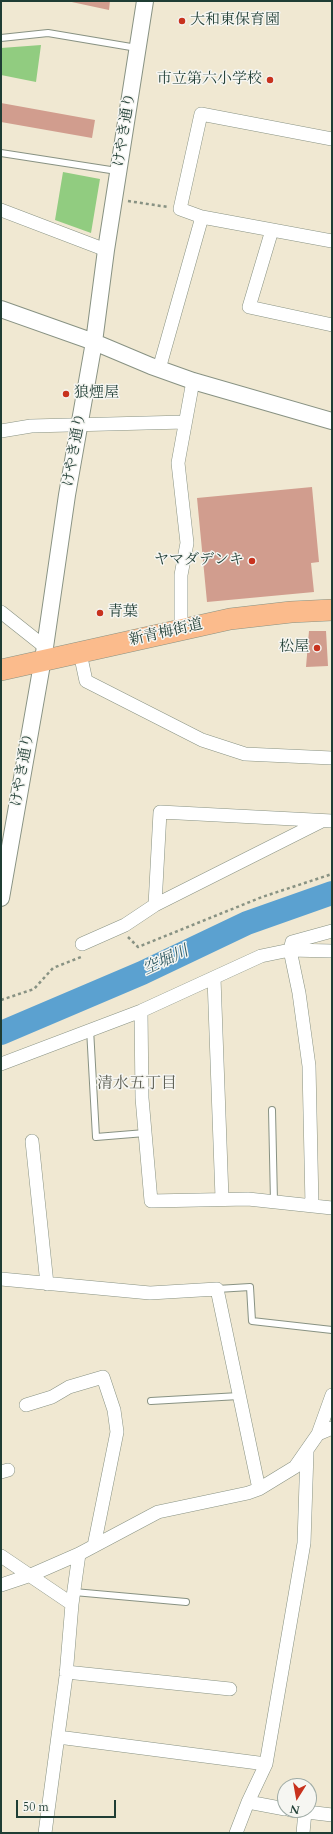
<!DOCTYPE html>
<meta charset="utf-8">
<style>
body{margin:0}
#map{position:relative;width:333px;height:1834px;overflow:hidden;background:#f0e8d2;font-family:Cardo,serif}
canvas{display:block}
.frame{position:absolute;inset:0;border:2px solid #1f3d34;pointer-events:none}
.north{position:absolute;left:277px;top:1778px;width:40px;height:40px;box-sizing:border-box;background:#f6f6f2;border:1px solid #a0aca6;border-radius:50%;rotate:191deg;font-size:11px;font-weight:700;line-height:16px;text-align:center;color:#1f3d34}
.north::after{content:'';display:block;margin:auto;width:14px;height:18px;background:#c8321e;clip-path:polygon(50% 0,100% 100%,50% 72%,0 100%)}
.scale{position:absolute;left:16px;top:1800px;width:100px;height:18px;box-sizing:border-box;border:2px solid #1f3d34;border-top:0;padding-left:5px;font-size:12px;line-height:14px;white-space:nowrap;color:#1f3d34;-webkit-text-stroke:3px #f6f6f2;paint-order:stroke}
</style>
<div id="map">
<canvas width="333" height="1834"></canvas>
<div class="frame"></div>
<div class="north">N</div>
<div class="scale">50 m</div>
</div>
<script>
const c = document.querySelector('canvas').getContext('2d');
c.lineJoin = 'round';
function paint(path, color) {
  c.fillStyle = color;
  c.fill(path, 'evenodd');
}
function stroke(path, color, width, dash) {
  c.strokeStyle = color;
  c.lineWidth = width;
  c.lineCap = dash ? 'butt' : 'round';
  c.setLineDash(dash || []);
  c.stroke(path);
}
function label(font, color, halo, rows, align = 'center') {
  c.font = font + ' Cardo,"Noto Serif JP",serif';
  c.lineWidth = 3;
  c.setLineDash([]);
  c.textBaseline = 'middle';
  c.strokeStyle = halo;
  c.fillStyle = color;
  for (const [text, x, y, turn = 0] of rows) {
    c.save();
    c.translate(x, y);
    c.rotate((+turn || 0) * Math.PI / 180);
    c.textAlign = isNaN(turn) ? turn : align;
    if (halo) c.strokeText(text, 0, 0);
    c.fillText(text, 0, 0);
    c.restore();
  }
}
const green = new Path2D(`
 M41,45L36,82L1,75V48Z
 M63,172L100,179L91,233L55,220Z`);
const river = new Path2D(`
 M1,1033L142,973L247,923L332,893`);
const building = new Path2D(`
 M67,1H110L109,10Z
 M1,103L95,120L92,138L1,122Z
 M312,487L319,562L311,563L314,592L207,602L197,498Z
 M309,631H326L328,666L306,667Z`);
const path = new Path2D(`
 M128,201L168,207
 M128,937L138,947L262,897L332,874
 M1,1000L34,989L53,968L81,957`);
const service = new Path2D(`
 M1,38L48,33L137,48
 M1,153L117,171
 M90,1029L96,1137L145,1133
 M272,1110L274,1202
 M217,1289L250,1287L252,1321L332,1330
 M151,1401L239,1396
 M74,1592L186,1602`);
const minor = new Path2D(`
 M332,139L201,114L180,209L202,217L332,241
 M1,210L106,250
 M272,230L249,307L332,325
 M159,369L202,217
 M1,431L31,426L185,422
 M1,612L45,647
 M181,630V575L187,543L178,463L193,381
 M80,653L86,681L202,740L245,754L332,758
 M155,905L160,812L332,821
 M82,944L125,925L155,905L322,821
 M214,978L222,1198
 M141,1011L142,1098L151,1201L248,1199L332,1208
 M1,1064L141,1011L261,956L290,950L292,942L332,931
 M32,1141L47,1284
 M312,1206L309,1066L299,993L290,950L332,951
 M1,1279L150,1293L217,1289L259,1489
 M26,1405L52,1397L69,1387L103,1377L114,1410L117,1432L94,1546
 M318,1434L332,1395
 M1,1472L8,1470
 M1,1556L72,1604
 M1,1585L31,1575L79,1554L158,1512L248,1493L259,1489L295,1467L318,1434L332,1428
 M66,1672L230,1689
 M58,1737L266,1764
 M248,1802L285,1809
 M290,1810L332,1815
 M45,1833L66,1676L72,1604L79,1554
 M236,1833L248,1802L266,1764L304,1543L307,1452
 M303,1833L305,1812`);
const tertiary = new Path2D(`
 M1,309L94,342L151,366L193,381L332,421
 M1,898L45,647L67,495L94,342L106,250L145,1`);
const primary = new Path2D(`
 M1,670L230,619L291,612L332,610`);
const markers = [
 [182,21,4,"#c8321e"],
 [270,80,4,"#c8321e"],
 [66,394,4,"#c8321e"],
 [252,561,4,"#c8321e"],
 [100,613,4,"#c8321e"],
 [317,648,4,"#c8321e"]
];
const poiNames = [
 ["大和東保育園",190,21],
 ["市立第六小学校",262,80,"right"],
 ["狼煙屋",74,394],
 ["ヤマダデンキ",244,561,"right"],
 ["青葉",108,613],
 ["松屋",309,648,"right"]
];
const streetNames = [
 ["けやき通り",125,130,-81],
 ["けやき通り",75,450,-80],
 ["新青梅街道",166,633,-13],
 ["けやき通り",23,770,-80]
];
const waterNames = [
 ["空堀川",166,961,-25]
];
const neighbourhoodNames = [
 ["清水五丁目",137,1084]
];
paint(green, '#91cc80');
stroke(river, '#5ba1d0', 24);
paint(building, '#d19d8e');
stroke(service, '#889283', 8);
stroke(minor, '#889283', 14);
stroke(tertiary, '#889283', 18);
stroke(primary, '#889283', 22);
stroke(path, '#889283', 2.5, [3, 3]);
stroke(service, '#fff', 6);
stroke(minor, '#fff', 13);
stroke(tertiary, '#fff', 16);
stroke(primary, '#fbbb8c', 21);
for (const [x, y, r, color] of markers) {
  const dot = new Path2D();
  dot.arc(x, y, r, 0, 2 * Math.PI);
  c.fillStyle = color;
  c.fill(dot);
  stroke(dot, '#f6f6f2', 1.5);
}
label('15px', '#1f3d34', '#f6f6f2', poiNames, 'left');
label('15px', '#1f3d34', '#f6f6f2', streetNames);
label('italic 16px', '#315b63', '#f6f6f2', waterNames);
label('16px', '#5d5f54', '#f6f6f2', neighbourhoodNames);
</script>
